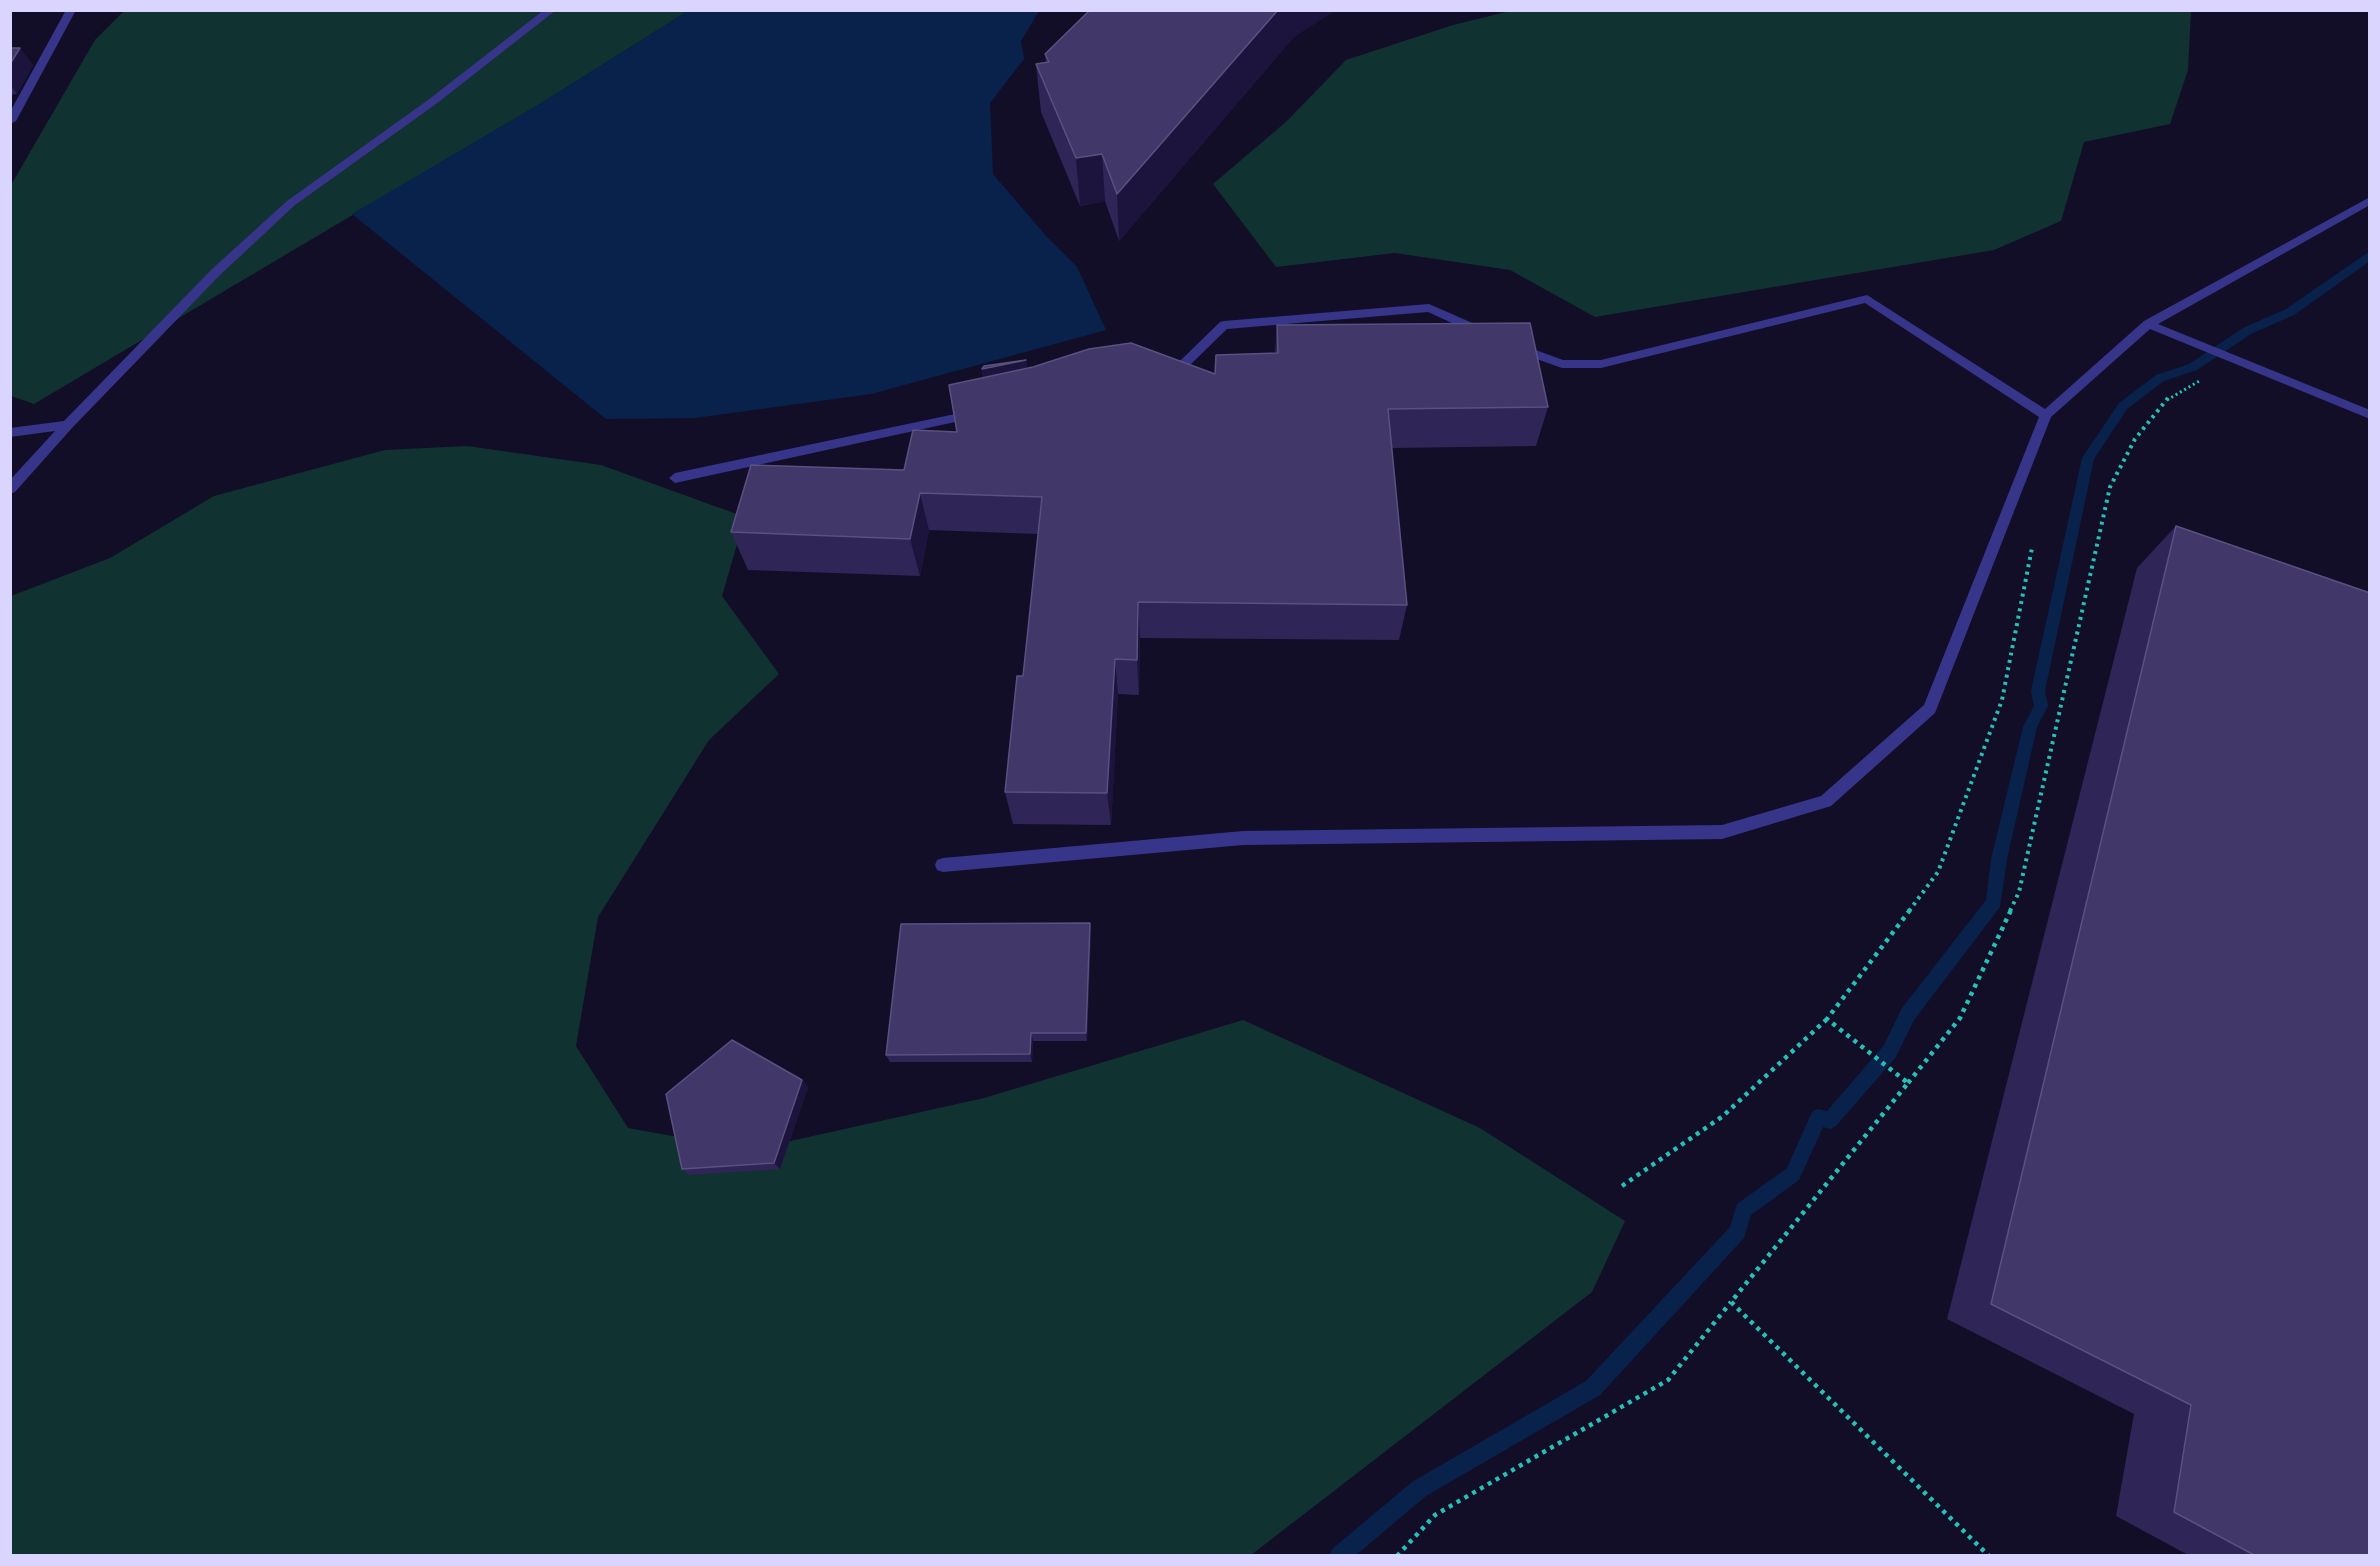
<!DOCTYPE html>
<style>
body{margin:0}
#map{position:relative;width:2380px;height:1566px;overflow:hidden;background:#120e28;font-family:"Space Grotesk",sans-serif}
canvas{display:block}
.frame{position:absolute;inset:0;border:12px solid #d9d5ff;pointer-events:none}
</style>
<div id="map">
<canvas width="2380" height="1566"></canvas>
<div class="frame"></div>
</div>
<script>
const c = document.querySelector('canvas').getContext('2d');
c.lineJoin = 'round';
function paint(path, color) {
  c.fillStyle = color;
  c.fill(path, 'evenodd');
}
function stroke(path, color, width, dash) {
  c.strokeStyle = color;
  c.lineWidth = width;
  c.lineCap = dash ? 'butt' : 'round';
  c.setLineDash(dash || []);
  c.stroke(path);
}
const green = new Path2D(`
 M124,11H688L543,102L34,404L11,396V185L95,40Z
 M1510,11L2191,10V11L2188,70L2170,124L2084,142L2061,221L1994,250L1595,317L1510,270L1395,253L1276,267L1213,184L1287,121L1346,60L1453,25Z
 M467,446L601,465L745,517L722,596L779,674L709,740L598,917L576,1046L628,1128L750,1150L984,1098L1243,1020L1480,1128L1625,1221L1592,1292L1251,1555L11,1556V596L110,558L214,496L385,450Z`);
const water = new Path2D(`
 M688,11H1039L1021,41L1024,59L990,103L993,174L1047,237L1077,267L1106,330L871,394L695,418L606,419L352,214L543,102Z`);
const stream = new Path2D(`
 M2370,251V261L2294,315L2251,334L2197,370L2164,381L2127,409L2094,459L2045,691L2048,706L2037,727L2007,859L2000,907L1914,1020L1896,1057L1836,1126L1830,1129L1823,1127L1799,1180L1751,1215L1744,1238L1600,1395L1426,1496L1355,1556H1329L1332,1549L1412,1482L1586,1381L1730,1227L1737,1204L1787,1168L1812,1112L1818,1109L1827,1111L1884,1045L1902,1008L1986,900L1991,859L2023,727L2034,706L2031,691L2082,458L2119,403L2156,375L2189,364L2243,328L2286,309Z`);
const pathFar2 = new Path2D(`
 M2167,400L2201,380`);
const pathFar1 = new Path2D(`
 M1909,911L1938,872L2002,700L2032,548
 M2010,911L2019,892L2110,487L2135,439L2168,398`);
const path = new Path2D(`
 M1910,910L1827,1019L1908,1083L1731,1302L1989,1556
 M1908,1083L1960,1018L2011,910
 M1622,1186L1723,1116L1827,1019
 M1397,1556L1435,1515L1668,1380L1731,1302`);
const street = new Path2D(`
 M66,10H76L16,121L10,124V112Z
 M544,10H556L436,104L295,205L219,276L72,428L15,492L10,494V480L55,431L10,437V428L64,421L211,270L287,201L428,100Z
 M2370,197V205L2158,324L2370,410V419L2150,329L2051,417L1935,713L1831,806L1722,839L1243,845L943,872L937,870L935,865L937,860L943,858L1243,831L1722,825L1821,796L1924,705L2039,417L1865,303L1601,368H1562L1514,351V345H1522L1563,360H1601L1867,295L2045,409L2144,321Z
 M1429,304L1486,329L1488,332L1482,336L1478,335L1428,312L1227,329L1189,366L1167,376L1161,372L1181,360L1220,322L1224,321Z
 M974,410L978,411L980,414L978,417L675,483L669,478L675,473Z`);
const wall = new Path2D(`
 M1293,38L1119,241L1105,201L1080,206L1041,112L1036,64L1046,62L1045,54Z
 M10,48L33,65L17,94L10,95Z
 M1277,325L1548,407L1536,446L1392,448L1407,605L1399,640L1140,638L1139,695L1118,694L1111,825L1013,824L1005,792L1023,676L1038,534L929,530L920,576L748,570L731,532L904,470L957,432L983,377L982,369L1026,360L1027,368L1215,374L1275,353Z
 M2176,526L2370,1556H2190L2116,1516L2134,1414L1947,1319L2137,568Z
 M1090,923L1091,932L1087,1041H1033L1032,1062H890L886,1055Z
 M802,1080L808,1087L780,1169L689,1175L682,1169Z`);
const shadedWall = new Path2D(`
 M1278,10H1336L1293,38L1119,241L1117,194Z
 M20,48L33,65L17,94L10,85V64Z
 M1102,154L1105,201L1080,206L1076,158Z
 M1026,360L1031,395L988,404L982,369Z
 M920,493L929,530L920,576L910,539Z
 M1138,602L1140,638L1139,695L1137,660Z
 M1115,659L1118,694L1111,825L1107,793Z
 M1090,923L1091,932L1087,1041L1086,1033Z
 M1031,1033L1033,1041L1032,1062L1030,1054Z
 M802,1080L808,1087L780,1169L774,1163Z`);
const building = new Path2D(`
 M1090,10H1278L1117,194L1102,154L1076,158L1036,64L1049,62L1045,54Z
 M10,48H20L10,64Z
 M1530,323L1548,407L1388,409L1407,605L1138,602L1137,660L1115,659L1107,793L1005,792L1017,676H1023L1042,497L920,493L910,539L731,532L751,465L904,470L913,430L957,432L949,385L1033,367L1089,349L1131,343L1215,374L1216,355L1278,353L1277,325Z
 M1026,360L982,369L984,366Z
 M2176,526L2370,593V1556H2256L2174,1512L2191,1405L1991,1304Z
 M1090,923L1086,1033H1031L1030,1054L886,1055L901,924Z
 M732,1040L802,1080L774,1163L682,1169L666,1094Z`);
paint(green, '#103231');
paint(water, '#08224c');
paint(stream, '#08224c');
stroke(pathFar2, '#26c1b6', 3, [2, 3]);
stroke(pathFar1, '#26c1b6', 4, [3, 4.5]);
stroke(path, '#26c1b6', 4.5, [4, 5]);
paint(street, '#37358a');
paint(wall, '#2f2557');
paint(shadedWall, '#1c143c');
paint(building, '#413869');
stroke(building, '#595180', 1.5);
</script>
